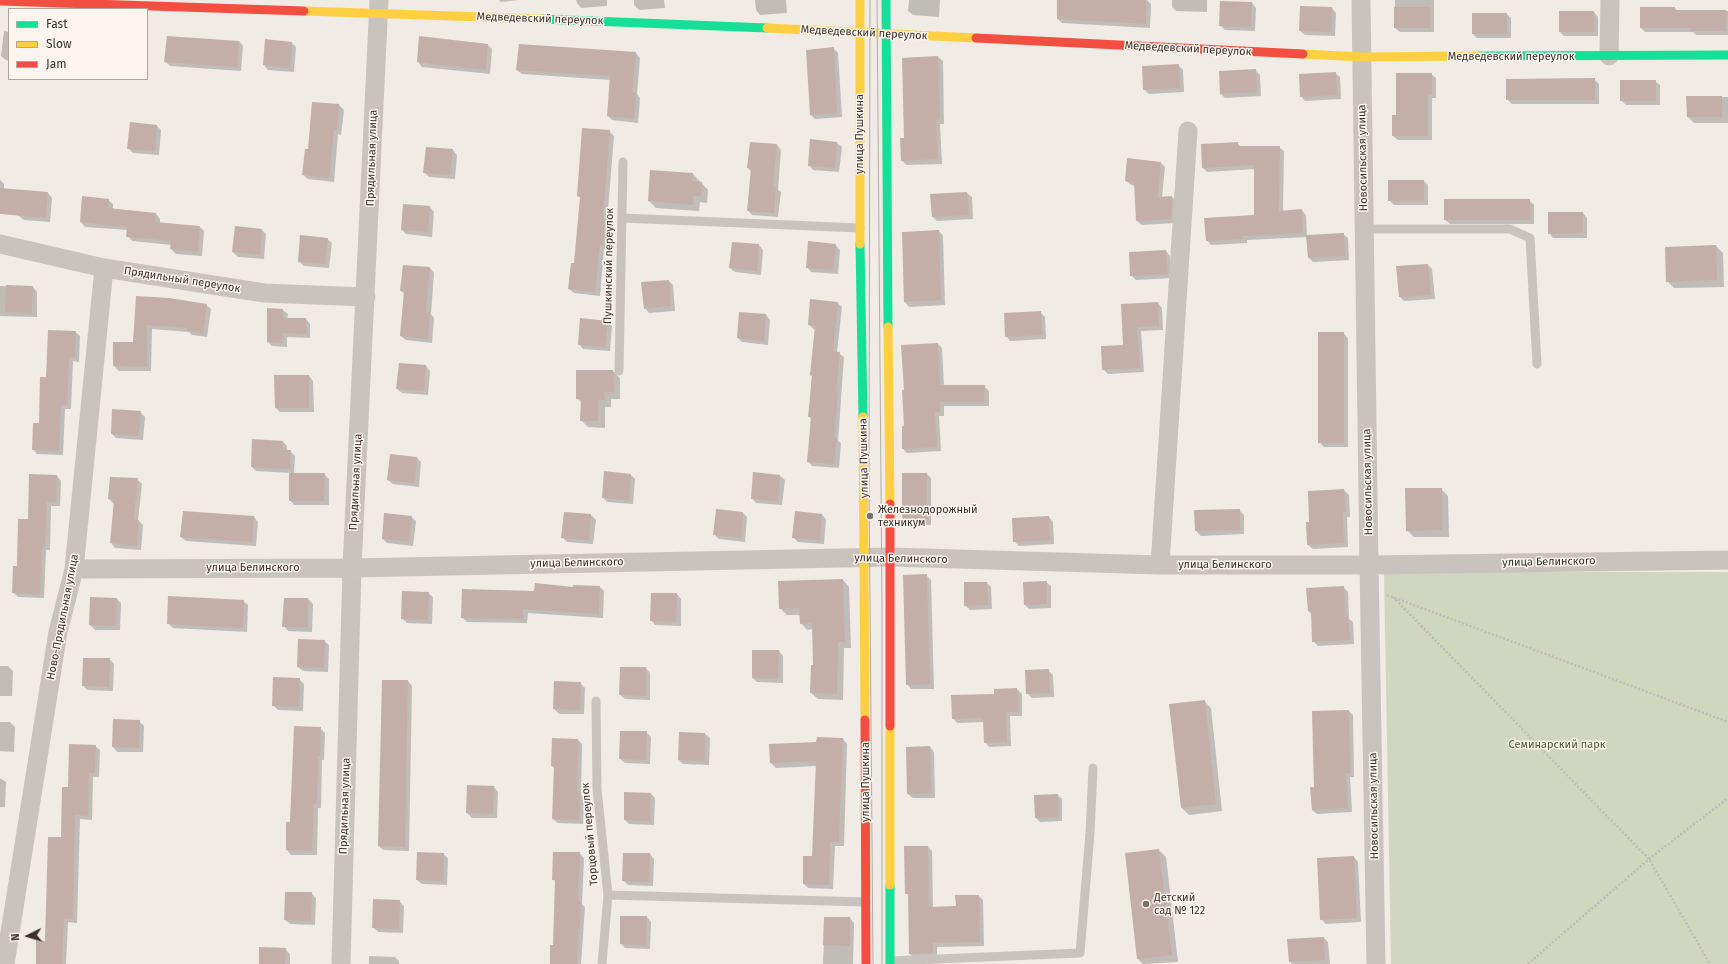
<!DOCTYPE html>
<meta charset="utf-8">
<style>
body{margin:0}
#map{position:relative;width:1728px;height:964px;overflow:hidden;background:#f0ebe5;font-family:"Fira Sans",sans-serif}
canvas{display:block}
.legend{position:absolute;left:8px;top:8px;width:140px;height:72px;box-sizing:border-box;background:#fbf5ee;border:1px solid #aea6a0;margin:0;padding:5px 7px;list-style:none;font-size:12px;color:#3b302b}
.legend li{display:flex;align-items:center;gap:8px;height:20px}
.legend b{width:20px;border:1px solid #aea6a0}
.north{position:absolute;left:8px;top:916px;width:40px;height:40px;-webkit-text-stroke:3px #fbf5ee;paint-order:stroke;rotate:265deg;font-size:11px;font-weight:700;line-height:16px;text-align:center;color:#3b302b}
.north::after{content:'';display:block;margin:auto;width:14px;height:18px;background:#3b302b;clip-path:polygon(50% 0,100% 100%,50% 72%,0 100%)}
</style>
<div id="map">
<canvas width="1728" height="964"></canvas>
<ul class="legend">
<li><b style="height:5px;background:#16e098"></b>Fast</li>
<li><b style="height:5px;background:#ffcf43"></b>Slow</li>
<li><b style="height:5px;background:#f24e42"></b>Jam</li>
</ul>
<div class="north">N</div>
</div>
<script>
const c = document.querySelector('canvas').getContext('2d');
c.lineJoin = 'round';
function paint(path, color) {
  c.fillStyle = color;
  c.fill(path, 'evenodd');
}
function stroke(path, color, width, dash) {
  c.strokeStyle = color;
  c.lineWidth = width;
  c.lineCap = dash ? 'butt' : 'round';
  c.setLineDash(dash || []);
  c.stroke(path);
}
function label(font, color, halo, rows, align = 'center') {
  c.font = font + ' "Fira Sans",sans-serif';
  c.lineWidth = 3;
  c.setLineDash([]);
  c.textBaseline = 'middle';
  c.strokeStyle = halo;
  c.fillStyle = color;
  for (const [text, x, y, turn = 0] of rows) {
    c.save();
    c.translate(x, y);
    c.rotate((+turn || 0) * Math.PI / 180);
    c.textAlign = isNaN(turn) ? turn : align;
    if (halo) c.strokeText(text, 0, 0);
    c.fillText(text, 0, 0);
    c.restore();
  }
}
const green = new Path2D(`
 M1384,572H1728V964H1391Z`);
const shadow = new Path2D(`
 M499,0H518L501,2Z
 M576,0H607V6L581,8L577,3Z
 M634,0H664L665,8L639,10L634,5Z
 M755,0H786L787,13L760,15L756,10Z
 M909,0H940L939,17L913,15L908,11Z
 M1058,0H1147L1151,4L1150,28L1062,23L1058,19Z
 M1172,0H1207V12L1176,11L1172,7Z
 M1395,0H1434V32H1400L1395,28Z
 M1252,3L1256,8L1255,31L1225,30L1220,25Z
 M1332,8L1336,13L1335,36L1305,35L1300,31Z
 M1675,8L1678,11H1728V35H1696L1693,32H1645L1641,28Z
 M1594,12L1598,17V36H1564L1560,32Z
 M1507,14L1511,18V38H1477L1473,34Z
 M4,31L9,32V61L6,60L1,56Z
 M266,40L292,43L296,47L294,72L268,70L264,65Z
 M239,41L243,46L241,71L170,66L166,62Z
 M488,45L492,49L490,74L422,67L418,62Z
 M833,48L838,53L842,117L815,119L811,115Z
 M636,53L640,58L637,94L640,98L638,123L612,120L608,116L611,80L522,74L517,70Z
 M938,57L943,61L944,124H940L942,164L907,165L902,161L905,139L903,58Z
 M1178,65L1183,70L1184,92L1149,94L1144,89Z
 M1255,70L1260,75L1261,96L1225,98L1221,94Z
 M1335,73L1340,77L1341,99L1305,101L1301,96Z
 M1431,74L1436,78V98H1432V140H1398L1393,136L1397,116Z
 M1594,79L1599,84V104H1512L1507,99Z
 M1655,81L1660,85V105H1626L1621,100Z
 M1687,97H1728V123H1694L1688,117Z
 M313,103L339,105L344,110L341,135L338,134L334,182L308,179L303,175L309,150Z
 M157,126L161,130L159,155L133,153L128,148Z
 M609,131L614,136L607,222L609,224L607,249H604L600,296L574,293L569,289L575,264L581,198L578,196Z
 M811,140L837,143L842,147L839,172L813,170L809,165Z
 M1237,143L1241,147H1279L1284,151L1283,211L1302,210L1306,215L1307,236L1343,234L1348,238L1349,260L1313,262L1309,258L1308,237L1247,240V243L1211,245L1207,240L1255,216V169L1207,172L1203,168Z
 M777,145L781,150L778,190L781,192L778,217L752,215L748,210L751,171L748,168Z
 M453,150L457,155L455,179L429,177L424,172Z
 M1161,163L1165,167L1162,197H1172L1176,201L1175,223L1142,225L1137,221L1135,186L1131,185L1126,181Z
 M693,174L708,190L707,203L700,202L699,211L656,208L649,201Z
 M0,180L4,184V189L48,193L52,198L50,222L24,220L19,216L0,209Z
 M1424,181L1428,185V205H1394L1389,200Z
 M967,193L972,197L973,219L937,221L933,217Z
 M108,200L113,204V210L156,214L160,219V223L200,227L204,231L202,256L176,254L171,249L172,245L132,241L128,236V230L85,227L81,222Z
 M1529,200L1534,205V224H1450L1445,220Z
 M430,207L434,212L432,237L406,234L402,230Z
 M1583,213L1587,218V238H1553L1549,233Z
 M262,230L266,234L264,259L238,257L233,252Z
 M939,231L943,236L945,305L909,307L905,302L903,233Z
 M327,239L332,243L329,268L304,266L299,261Z
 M759,245L763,250L761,275L735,272L730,268Z
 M835,245L840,250L838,274L811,272L807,267Z
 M1716,246L1723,253L1724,287L1674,288L1667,281Z
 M1166,251L1170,256L1172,278L1136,280L1131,275Z
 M1428,265L1432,269L1435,299L1404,301L1400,297Z
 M404,266L430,268L434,273L431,314L434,318L432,343L406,340L401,336L405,294L401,291Z
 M669,281L673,285L675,311L649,313L645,308Z
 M0,286L33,287L37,292V317L0,316Z
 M137,297L206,305L211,309L207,337L192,335L189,332L152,329L151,371H119L114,366L134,343Z
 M837,303L842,307L837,352L844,357L838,441L841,443L839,468L812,466L808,461L812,419L809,417L815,330L809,325Z
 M1158,303L1162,308L1163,330L1141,331L1144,372L1108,374L1103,369L1124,346L1122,305Z
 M283,310L288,314L287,319H306L310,324V338L287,337V347L272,346L268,342Z
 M1040,312L1045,317L1046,339L1010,341L1006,336Z
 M740,313L766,315L770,320L768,345L742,342L738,338Z
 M607,322L612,326L610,351L583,349L579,344Z
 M75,332L80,336L79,362L73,361L71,409H65L63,455L37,454L33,449L40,424L47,378Z
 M1343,333L1348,338V447H1324L1319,442Z
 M938,344L942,348L944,386H984L989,391V406H944V416H939L941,451L907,453L903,449L905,391Z
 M426,366L430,371L428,395L402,393L397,389Z
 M613,371L620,378V399H611V407H605V428L588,427L581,420L582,403L577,398Z
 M309,376L313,381L314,412H280L276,408Z
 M140,412L145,417L143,440L116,438L112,434Z
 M283,442L287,446V451H290L295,456L294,474H324L329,479V505H294L290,500V473L256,471L252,467Z
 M417,458L421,462L419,487L393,484L388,480Z
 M605,472L631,475L635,479L633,504L607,502L603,497Z
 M754,474L780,476L785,480L782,505L756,503L752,498Z
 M927,474L931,478V525H908L903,520Z
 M57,476L61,481L60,506H51L50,550H46L44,598L18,597L13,592L29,520Z
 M137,479L142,484L138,520L143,525L141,550L115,548L111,543L114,504L109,499Z
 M1441,489L1448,496L1449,537H1414L1407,530Z
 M1344,490L1349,495L1350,517H1347L1348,547L1313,549L1308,545L1310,523L1309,492Z
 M1239,510L1244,515V534L1201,536L1196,531L1195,511Z
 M184,512L254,517L258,522L256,546L186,541L181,537Z
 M565,513L591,515L596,520L593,544L567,542L562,537Z
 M743,513L747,517L745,542L719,539L715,535Z
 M822,515L826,519L824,544L798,542L793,537Z
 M411,517L416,521L413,546L387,543L383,539Z
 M1049,517L1053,522L1054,544L1019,546L1014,541Z
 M926,575L931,580L934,689H911L907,684Z
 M843,580L849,587L851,648H844L843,700L818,699L811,693L814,666L813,629L807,630L801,623L800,615H787L780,608Z
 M1046,582L1051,586V608L1029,609L1025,605Z
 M987,583L991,587L992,609L970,610L965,605Z
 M600,587L604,591L603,618L528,613L527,623L467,622L462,617L535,592Z
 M1343,587L1348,592L1349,619L1353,622L1354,644L1318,646L1313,641L1312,614L1308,611Z
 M428,593L433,597L432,624L407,623L402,618Z
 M677,594L681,599V626L655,625L651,620Z
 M91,598L117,599L121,603L120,630H95L90,625Z
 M285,599H308L313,604L312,632L288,631L284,626Z
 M243,601L248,605L247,632L173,628L168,623Z
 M324,641L329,645L328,672L303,671L298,667Z
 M779,651L783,656V683L757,682L753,678Z
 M109,659L114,664L113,691L87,690L83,685Z
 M0,666H8L13,671L12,696H0Z
 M646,668L650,673V700L625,699L620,695Z
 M1048,670L1053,675L1054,697L1032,698L1027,693Z
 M299,679L304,684L303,711L278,710L273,705Z
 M408,681L412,686L409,851L383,850L379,846Z
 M555,682L580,683L585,688L584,714H559L554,709Z
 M1017,689L1022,694V716H1010L1011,746L989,747L985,742L984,722L957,723L953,718L995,695V690Z
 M1204,701L1211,708L1222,811L1189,815L1182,808Z
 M1349,711L1353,715L1354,777H1350L1352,812L1317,814L1312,810L1315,788Z
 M114,720L139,721L144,726L143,752H117L113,747Z
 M0,722H10L15,727L14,752L0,751Z
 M320,728L325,733L324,760H322L321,808H318L317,855H291L287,850L290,823Z
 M646,732L651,737L650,764L625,763L620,759Z
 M705,734L710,738L709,765L683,764L679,760Z
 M843,739L847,744L844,846H835L833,889L808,888L804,884L813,857L817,766L776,768L771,763L770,745L817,743Z
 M578,740L582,744L581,795L584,798L583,824L558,823L553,819L555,769L552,766Z
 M95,746L100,750L99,777H93L92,820L80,819L77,923L68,922L66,964H37L46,942L69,788Z
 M930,747L934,752L935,798H913L908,794Z
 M0,778L6,782L5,807H0Z
 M494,787L498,792L497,818H472L467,813Z
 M651,794L655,798L654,825L629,824L625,820Z
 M1057,795L1062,799V821L1040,822L1036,818Z
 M928,847L932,851L933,908L957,907L979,896L983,900L984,946L937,947V957L915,958L910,954L909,896L906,893Z
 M1159,850L1166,857L1178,962L1143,964L1138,959Z
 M579,853L584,858L582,904L585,907L581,964H551L554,946L556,882L553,879Z
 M443,854L448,858L447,885L422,884L417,880Z
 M650,854L654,859L653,886L628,885L623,880Z
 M1354,857L1358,862L1361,922L1326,924L1321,919Z
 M311,893L316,898L315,925L290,924L285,920Z
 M399,901L404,906L403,933L378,932L373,927Z
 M647,917L651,922L650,949L625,948L621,944Z
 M825,918H850L854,923L853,964H823Z
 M1324,938L1328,942L1330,964H1292L1290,961Z
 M285,949L290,954V964H260Z
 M369,956L395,957L399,961V964H369Z`);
const building = new Path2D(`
 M1057,0H1146V24L1057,19Z
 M1220,1L1252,2L1251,27L1219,26Z
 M1300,6L1332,7L1331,32L1299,31Z
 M1394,7H1430V28H1394Z
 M1640,7H1675V10H1726V31H1691V28H1640Z
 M1559,11H1594V32H1559Z
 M1472,13H1507V34H1472Z
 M167,36L239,41L237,67L164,62Z
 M419,36L488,44L486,70L417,62Z
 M265,39L292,42L290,68L263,65Z
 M519,44L636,52L632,92L636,93L634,119L607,116L610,76L516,70Z
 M834,47L837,113L810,115L806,50Z
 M938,56L940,119L936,120L938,159L901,161L900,138H904L902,58Z
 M1179,64L1180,88L1143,90L1142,66Z
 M1256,69L1257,92L1220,94L1219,71Z
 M1336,72L1337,95L1300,97L1299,74Z
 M1396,73H1432V94H1428V136H1392V115H1396Z
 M1595,78V100H1506V79Z
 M1620,80H1656V101H1620Z
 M1686,96H1722V117H1687Z
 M312,102L339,104L337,131L334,130L329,178L302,175L305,149H308Z
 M130,122L157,125L155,151L127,149Z
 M582,128L610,130L603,219H605L603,245H600L595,292L568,289L571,263H574L580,197L577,196Z
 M810,139L837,142L835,168L808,166Z
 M750,142L777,144L773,187H776L774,213L747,211L751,168H747Z
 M1238,142V146H1280L1279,211L1302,209L1303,233L1242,236L1243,239L1206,241L1204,218L1254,215V165L1202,168L1201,144Z
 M426,147L453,149L450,175L423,173Z
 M1127,158L1161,162L1158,197L1172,196L1171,219L1136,221L1134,182L1125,181Z
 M650,170L693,173L692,181L702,182L701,196H693V205L648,201Z
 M1388,180H1424V201H1388Z
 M0,188L48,192L46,218L0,214Z
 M967,192L969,215L932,217L930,194Z
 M82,196L109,199L108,208L156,213L155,222L200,226L198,252L170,249L171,241L126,237L127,227L80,222Z
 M1444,199H1530V220H1444Z
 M403,204L430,206L428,232L401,230Z
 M1548,212H1583V233L1548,234Z
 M235,226L262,229L260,255L232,252Z
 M939,230L941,300L904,302L902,232Z
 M1344,233L1345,256L1308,258L1306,235Z
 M300,235L328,238L325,264L298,262Z
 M808,241L836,244L833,270L806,268Z
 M732,242L759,244L757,271L729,268Z
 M1716,245L1717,280L1666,282L1665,247Z
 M1166,250L1168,274L1130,276L1129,252Z
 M1428,264L1431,295L1399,297L1396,266Z
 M403,265L430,267L426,312H430L428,339L400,336L404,291H400Z
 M669,280L671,306L644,309L641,282Z
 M6,285L33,286L32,313L5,312Z
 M136,296L169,298L207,304L203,333L187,331V328L147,325V367L113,366V342H133Z
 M810,299L838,302L833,351L840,352L836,393H838L834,438H837L834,464L807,462L811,417H808L812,376L810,375L815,326L808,325Z
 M1158,302L1159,326L1137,327L1140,368L1102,370L1101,346L1123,345L1121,304Z
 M267,308L283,309V318H306V334L283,333L282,343L267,342Z
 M1041,311L1042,335L1005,337L1004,313Z
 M739,312L766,314L764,341L737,338Z
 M580,318L608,321L605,347L578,345Z
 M48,330L76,331L75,358L69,357L67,405H61L59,451L32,450L33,423H39L40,377H46Z
 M1318,332H1344V443H1318Z
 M938,343L940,385H985L984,402H940V412H935L937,447L902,449V426H904L902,390H904L901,345Z
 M399,363L426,365L424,391L396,389Z
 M576,370H613L614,393L604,392L605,400H598V421H580L581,399H576Z
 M274,375H309V408H275Z
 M112,409L141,411L139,436L111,434Z
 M252,439L283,441V450H291L290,469L251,467Z
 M390,454L417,457L415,483L387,480Z
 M604,471L631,474L629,500L602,498Z
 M753,472L780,475L778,501L751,499Z
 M289,473H325L324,501H289Z
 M902,473H927V521H902Z
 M29,474L57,475L56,502H47L45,546H42L40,594L12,593L13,566H17L18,519H28Z
 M110,477L138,478L134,519L139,520L137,546L110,543L114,500L108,499Z
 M1405,488H1442V530L1406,531Z
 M1344,489L1346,512H1343L1344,543L1307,545L1306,522H1309L1308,491Z
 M716,509L743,512L741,538L713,535Z
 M1240,509V530L1195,531L1194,510Z
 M183,511L254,516L252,542L180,537Z
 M795,511L822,514L820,540L792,538Z
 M564,512L591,514L589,540L561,538Z
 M384,513L412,516L409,542L382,539Z
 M1049,516L1050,540L1013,542L1012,518Z
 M927,574L930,684L906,685L903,575Z
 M843,579L845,642H838L837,694L810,693L811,665H813L812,623L800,624L799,608L779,609L778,581Z
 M1047,581V604L1024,605L1023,582Z
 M964,582H987L988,605L964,606Z
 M535,583L573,587V585L600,586L599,614L523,609V619L461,618L462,589L534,591Z
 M1344,586L1345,617L1348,616L1350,640L1312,642L1311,611H1308L1306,588Z
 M402,591L429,592L428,620L401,619Z
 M651,593H677L676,622L650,621Z
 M168,596L244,600L243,628L167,624Z
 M90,597L117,598L116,626L89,625Z
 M284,598H308V627H282Z
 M298,639L325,640L324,668L297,667Z
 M752,650H779L778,679L752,678Z
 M83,658H110L109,687L82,686Z
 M620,667H646V696L619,695Z
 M1049,669L1050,693L1026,694L1025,670Z
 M273,677L300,678L299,707L272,706Z
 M382,680H408L405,847L378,846Z
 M554,681L581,682L580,710L553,709Z
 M1017,688L1018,712H1006L1007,742L984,743L983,718L952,719L951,695L994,694V689Z
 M1205,700L1216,804L1181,808L1169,704Z
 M1349,710L1350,773H1346L1348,808L1312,810L1310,787H1314L1312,711Z
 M113,719L140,720L139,748L112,747Z
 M294,726L321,727L320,756H318L317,804H314L312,851L286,850V822H290Z
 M620,731H647L646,760L619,759Z
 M679,732L705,733V761L678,760Z
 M817,737L843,738L839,842H830L829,885L803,884V856H812L816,761L770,763L769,744L816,742Z
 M552,738L578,739L577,792H580L579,820L552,819L554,767L551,766Z
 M69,744L96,745L95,773H89L88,816L75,815L73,919L64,918L62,964H36V940L45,941L48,837H61L62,787H68Z
 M930,746L931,793L907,794L906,747Z
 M467,785L494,786L493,814L466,813Z
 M624,792L651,793L650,821L624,820Z
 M1058,794V817L1035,818L1034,795Z
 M904,846H928L929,907L956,906L955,895H979L980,942L933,943V953L909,954L908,894H905Z
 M1159,849L1172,955L1137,959L1125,853Z
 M417,852L444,853L443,881L416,880Z
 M553,852H580L578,901H581L580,929H578L577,964H550V945H553L555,880H552Z
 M623,853H650L649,882L622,881Z
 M1354,856L1357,918L1320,920L1317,858Z
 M285,892H312L311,921L284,920Z
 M373,899L400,900L399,929L372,928Z
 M620,916H647L646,945L620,944Z
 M824,917H850V946L823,945Z
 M1324,937L1325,960L1289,962L1287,939Z
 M259,947L286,948L285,964H259Z`);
const path = new Path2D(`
 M1387,595L1728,722
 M1393,597L1649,859L1710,964
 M1528,964L1649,859L1728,798`);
const lane = new Path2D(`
 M622,218L860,228
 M1364,229H1510L1530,238L1537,364
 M619,371L623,162
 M596,701L597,789L608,895L602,964
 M608,895L866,902
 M890,961L1080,953L1090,833L1093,768`);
const street = new Path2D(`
 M1361,0L1369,565L1376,964
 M1609,56L1610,0
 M0,244L104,268L264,293L366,297
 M1160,565L1188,131
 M74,569L352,568L890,557L1160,565H1369L1728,560
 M5,964L58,632L74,569L104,268
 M341,964L352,568L379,0`);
const fast = new Path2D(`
 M886,0L888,327
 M542,19L767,28
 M1478,56L1728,55
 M860,244L863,417
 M890,885V964`);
const slow = new Path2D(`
 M860,0V244
 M304,11L542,19
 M767,28L976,38
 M1303,54L1362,57L1478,56
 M888,327L890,504
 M863,417L865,720
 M890,726V885`);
const jam = new Path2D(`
 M0,1L304,11
 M976,38L1303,54
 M890,504V726
 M865,720L866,964`);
const tram = new Path2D(`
 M870,0L869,479L873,964
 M877,0L882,604V964`);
const markers = [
 [870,516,4,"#7a716c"],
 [1146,904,4,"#7a716c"]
];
const streetNames = [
 ["Медведевский переулок",540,19,2],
 ["Медведевский переулок",864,33,3],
 ["Медведевский переулок",1188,49,3],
 ["Медведевский переулок",1511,57],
 ["улица Пушкина",860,134,-90],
 ["Прядильная улица",372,158,-88],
 ["Новосильская улица",1363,158,-91],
 ["Пушкинский переулок",609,266,-89],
 ["Прядильный переулок",182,280,9],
 ["улица Пушкина",864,458,-91],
 ["Прядильная улица",356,482,-87],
 ["Новосильская улица",1368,482,-91],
 ["улица Белинского",901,559,1],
 ["улица Белинского",1549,562,-1],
 ["улица Белинского",577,563,-1],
 ["улица Белинского",1225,565],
 ["улица Белинского",253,568],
 ["Ново-Прядильная улица",63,617,-79],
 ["улица Пушкина",866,782,-90],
 ["Прядильная улица",345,806,-88],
 ["Новосильская улица",1374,806,-91],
 ["Торцовый переулок",590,834,-95]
];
const poiNames = [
 ["Железнодорожный",878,510],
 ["техникум",878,523],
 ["Детский",1154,898],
 ["сад № 122",1154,911]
];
const parkNames = [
 ["Семинарский парк",1557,745]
];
paint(green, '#d1d6bf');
paint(shadow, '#0003');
paint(building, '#c3afa7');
stroke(path, '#c2bbb6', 2.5, [2, 2]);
stroke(lane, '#c9c3be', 9);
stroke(street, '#c9c3be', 19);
stroke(fast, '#16e098', 9);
stroke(slow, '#ffcf43', 9);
stroke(jam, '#f24e42', 9);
stroke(tram, '#b1aca8', 1);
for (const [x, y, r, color] of markers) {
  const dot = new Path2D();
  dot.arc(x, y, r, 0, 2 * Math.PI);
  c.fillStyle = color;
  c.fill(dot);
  stroke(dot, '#fbf5ee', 1.5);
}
label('11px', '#3b302b', '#fbf5ee', streetNames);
label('11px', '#3b302b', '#fbf5ee', poiNames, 'left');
label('11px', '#4a5a2e', '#fbf5ee', parkNames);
</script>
